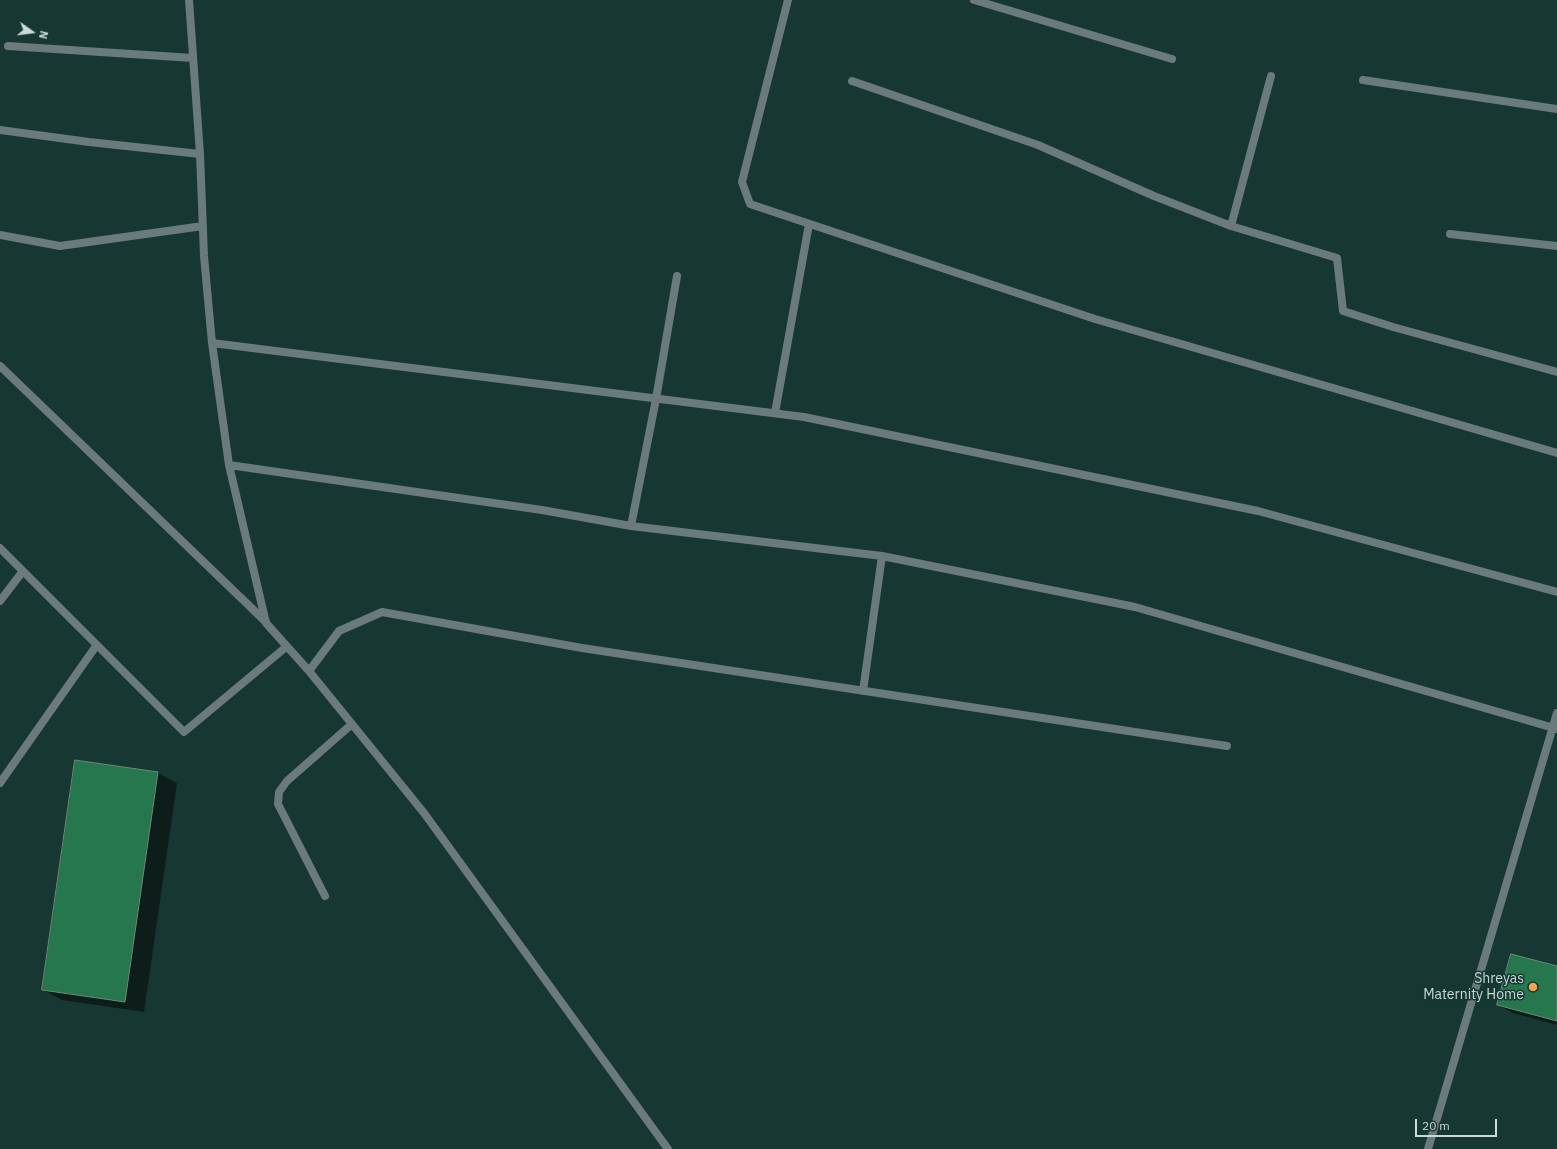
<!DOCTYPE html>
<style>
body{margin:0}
#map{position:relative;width:1557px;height:1149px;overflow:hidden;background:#173732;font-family:"IBM Plex Sans",sans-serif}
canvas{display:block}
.north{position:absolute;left:12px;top:12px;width:40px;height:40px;-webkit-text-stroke:3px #173732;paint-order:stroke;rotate:104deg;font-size:11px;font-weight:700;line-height:16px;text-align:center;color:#c9dbd7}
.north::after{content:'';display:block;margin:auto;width:14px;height:18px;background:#c9dbd7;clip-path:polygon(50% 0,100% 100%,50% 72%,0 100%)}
.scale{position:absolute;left:1415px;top:1119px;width:82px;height:18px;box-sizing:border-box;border:2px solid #c9dbd7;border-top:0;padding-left:5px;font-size:12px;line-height:14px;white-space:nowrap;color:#c9dbd7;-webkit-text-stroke:3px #173732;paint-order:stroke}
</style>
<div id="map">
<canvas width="1557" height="1149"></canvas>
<div class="north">N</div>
<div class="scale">20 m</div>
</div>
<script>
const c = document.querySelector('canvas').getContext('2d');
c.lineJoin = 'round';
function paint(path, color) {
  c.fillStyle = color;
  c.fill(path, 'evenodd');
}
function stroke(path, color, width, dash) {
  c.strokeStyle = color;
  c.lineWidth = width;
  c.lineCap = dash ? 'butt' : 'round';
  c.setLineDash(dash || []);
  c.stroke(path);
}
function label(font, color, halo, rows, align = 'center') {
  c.font = font + ' "IBM Plex Sans",sans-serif';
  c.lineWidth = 3;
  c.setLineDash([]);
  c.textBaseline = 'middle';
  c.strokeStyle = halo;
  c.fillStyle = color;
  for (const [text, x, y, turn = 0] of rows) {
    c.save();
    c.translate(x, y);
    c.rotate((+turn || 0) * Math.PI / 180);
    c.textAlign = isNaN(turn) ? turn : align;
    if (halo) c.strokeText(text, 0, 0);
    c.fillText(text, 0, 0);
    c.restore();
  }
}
const shadow = new Path2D(`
 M76,761L158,773L177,783L144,1012L62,1000L43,990Z
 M1557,967V1025L1513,1013L1498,1005Z`);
const building = new Path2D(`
 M75,760L158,772L125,1002L42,990Z
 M1511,954L1557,966V1021L1497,1005Z`);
const minor = new Path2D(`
 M189,0L200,154L204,256L212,343L229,465L266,623L309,671L424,813L668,1149
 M788,0L742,182L750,204L1095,319L1557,453
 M974,0L1172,59
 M8,46L193,58
 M1363,80L1557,109
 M852,81L1038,145L1154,196L1231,226L1337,258L1343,311L1393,327L1557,372
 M0,130L89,142L200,154
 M1231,226L1271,76
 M1450,234L1557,246
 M0,235L60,246L203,226
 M212,343L804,417L1258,511L1557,592
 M0,366L266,622
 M775,413L809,224
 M229,465L542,510L631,526L882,556L1135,607L1557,729
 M631,526L656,399L677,276
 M0,548L184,732L286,647
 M0,601L23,571
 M309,671L339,631L382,612L582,648L1227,746
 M863,691L882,556
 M0,783L96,646
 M325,896L278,804L279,792L287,781L352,724
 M1428,1149L1557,713`);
const markers = [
 [1533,987,5,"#f7a149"]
];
const poiNames = [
 ["Shreyas",1524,979],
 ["Maternity Home",1524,995]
];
paint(shadow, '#0007');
paint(building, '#26774e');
stroke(building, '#6d8877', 1);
stroke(minor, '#6b7a7c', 8);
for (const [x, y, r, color] of markers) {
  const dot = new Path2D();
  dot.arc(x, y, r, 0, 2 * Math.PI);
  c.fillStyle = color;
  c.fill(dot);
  stroke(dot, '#173732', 1.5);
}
label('14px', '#c9dbd7', '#173732', poiNames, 'right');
</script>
